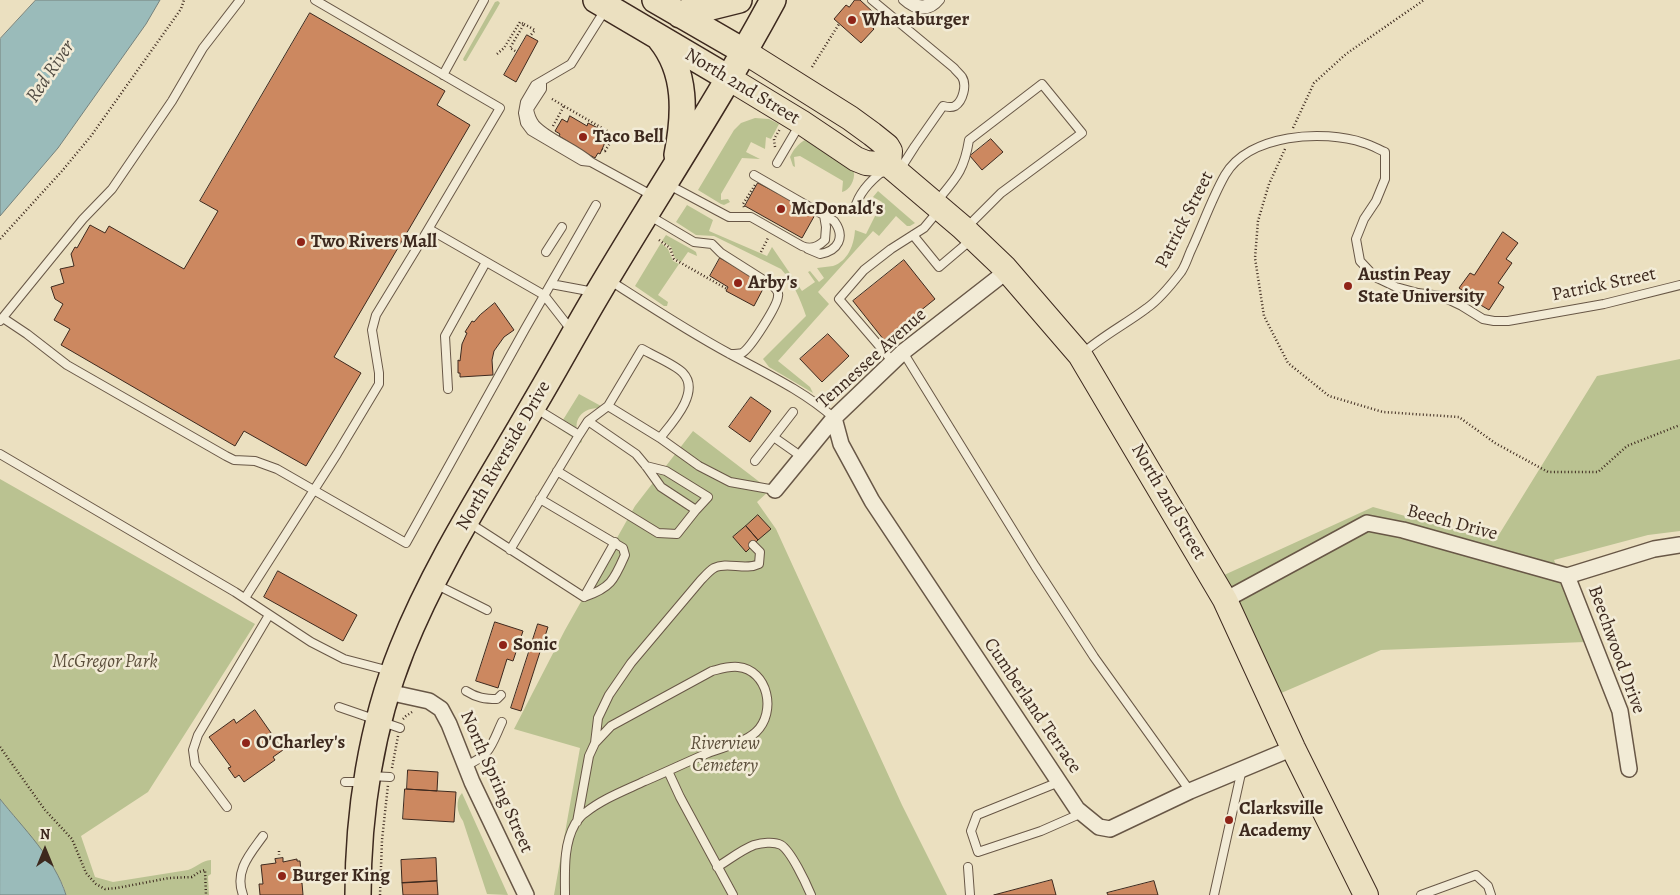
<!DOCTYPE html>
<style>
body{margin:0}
#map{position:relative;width:1680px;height:895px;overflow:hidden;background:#ebe0c0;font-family:Alegreya,serif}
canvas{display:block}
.north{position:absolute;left:20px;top:825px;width:50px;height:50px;-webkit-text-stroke:4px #f2ebd6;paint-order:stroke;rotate:0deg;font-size:14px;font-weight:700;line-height:20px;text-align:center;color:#3d291e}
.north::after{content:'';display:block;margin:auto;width:18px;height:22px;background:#3d291e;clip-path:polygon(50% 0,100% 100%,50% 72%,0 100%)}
</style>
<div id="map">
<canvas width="1680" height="895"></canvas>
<div class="north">N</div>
</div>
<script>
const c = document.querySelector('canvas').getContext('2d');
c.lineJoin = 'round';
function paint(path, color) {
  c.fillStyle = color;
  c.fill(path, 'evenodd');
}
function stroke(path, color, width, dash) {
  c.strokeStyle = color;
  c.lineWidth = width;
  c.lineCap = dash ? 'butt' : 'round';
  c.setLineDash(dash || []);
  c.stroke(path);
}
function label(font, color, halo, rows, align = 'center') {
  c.font = font + ' Alegreya,serif';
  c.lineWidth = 5;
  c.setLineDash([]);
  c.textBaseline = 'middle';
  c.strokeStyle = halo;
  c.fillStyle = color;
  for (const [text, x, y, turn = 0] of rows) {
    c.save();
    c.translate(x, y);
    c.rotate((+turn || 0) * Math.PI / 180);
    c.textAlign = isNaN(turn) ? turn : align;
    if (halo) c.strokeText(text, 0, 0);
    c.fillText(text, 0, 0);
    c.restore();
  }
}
const green = new Path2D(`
 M498,1L500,3L496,10L466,61H464L463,59L495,2Z
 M755,118L769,119L779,124L771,139L766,137L765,149L751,142L746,152L760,159L742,158L721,194V200L728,199L730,202L724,205L721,204L698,190L734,130L741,123Z
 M805,140L854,172C855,180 850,190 842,192L843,181L800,156L794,157L795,167L793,166L790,157C793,150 798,144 805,140Z
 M878,191L915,223L910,226H907L896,216L879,236L873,231L818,292L829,304L778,361L810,387L813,393L769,367L763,359L806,316C800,298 793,282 781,269L714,236L696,235L676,222L687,205L713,220L709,231L767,256L772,247L802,291L815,282L808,272L810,271L819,282L824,278L817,268C822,267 828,267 833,266C848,261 854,245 855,230L866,234L882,202L873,197Z
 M666,235L693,250L696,252L697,256L688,252L681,262L675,258L671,247L662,241Z
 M661,243L668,249L673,261L679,264L658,295L668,302L667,306H664L635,286Z
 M1680,359V531L1648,535L1554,560L1585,642L1381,650L1265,700L1211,581L1373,507L1495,541L1597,376Z
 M579,394L601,406L599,408C579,408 570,424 582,441L581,443L558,428Z
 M693,431L770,490L757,502L776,529L902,805L947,895H554L580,748L514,729L565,630L635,506Z
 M0,479L255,624L148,792L81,836L95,877L113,882L188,870C197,867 201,861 211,860V874L208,876L209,895H66L63,885L45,855L0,799Z
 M462,793L508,895L487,894L463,821C457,813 455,800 462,793Z`);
const water = new Path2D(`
 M36,0H160L146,24L58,148L0,216V39Z
 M0,799C23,828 55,859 66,895H0Z`);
const building = new Path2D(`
 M855,0H860L874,13L866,22L874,29L861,43L834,19L846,5L849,7Z
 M310,13L445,91L437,105L470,125L334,357L361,373L306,466L244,431L235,446L61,345L70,329L54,320L63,304L55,299L51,287L64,283L60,269L74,266L71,254L75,247L77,248L90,225L105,233L109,226L184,269L218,211L200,201Z
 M527,35L538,41L516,82L504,75Z
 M570,116L587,126L588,123L598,128L596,132L607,138L600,154L598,153L595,158L575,147V146L559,136L560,134L555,131L562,119L567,122Z
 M991,139L1003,152L982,170L970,156Z
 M758,183L777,193L778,191L816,213L802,238L745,206Z
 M1503,232L1518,243L1506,259L1512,263L1498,283L1504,287L1489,310L1467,297L1468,294L1459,288L1470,273L1474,275Z
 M720,258L751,276L749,279L764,287L754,306L726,291L728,287L710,276Z
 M904,260L935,299L884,340L853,301Z
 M495,303L514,330L504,337L494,351L492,360L493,375L460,377V373H458V360L460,361L462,344L467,333L465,332L472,321L474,322L480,315Z
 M828,334L849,356L822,382L800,359Z
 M751,397L771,411L750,442L729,427Z
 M758,515L771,529L758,540L746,526Z
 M746,526L758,540L746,552L733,537Z
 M278,571L357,615L343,641L264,597Z
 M495,622L523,631L513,661L507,659L498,688L476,681Z
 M538,624L548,627L521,711L511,708Z
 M255,710L283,750L273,757L275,760L244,782L239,775L235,778L228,768L231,767L209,737L234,719L236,723Z
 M408,770L438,772L437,791L407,789Z
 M405,789L456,792L454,822L403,819Z
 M283,858V862L297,859V861H300L301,872L298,873L299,875L302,874L303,881L299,882L302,883L303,895H260L259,884H263L261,865L276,863L275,859Z
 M436,858L437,881L402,883L401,860Z
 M1052,880L1056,895H994Z
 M437,881L438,895H403L402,883Z
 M1154,881L1158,895H1108L1107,893Z`);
const path = new Path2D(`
 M524,24L535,30L530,36
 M497,54L504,48L520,22L524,24L510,48L517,52
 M812,67L839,24
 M552,99L626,142
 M553,126L564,106
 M1293,128L1314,83L1346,54L1424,0
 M775,147L774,139L780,129
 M602,149L605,151L615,135
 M1285,149L1269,184L1258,221L1255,258L1264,316L1288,363L1329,396L1383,412L1459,417L1495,443L1548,472H1598L1627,446L1680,425
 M744,207L743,204L755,185
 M0,239L62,171L91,136L181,9L184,0
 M659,240L670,248L674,259L727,289
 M761,252L768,238
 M403,719L406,716L412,712
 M0,747L45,810L72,839L86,873L96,884L105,889L117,888L169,878L192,877L199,872L205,870L206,895
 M392,768L398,736
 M279,851V855
 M380,895L382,840L388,785`);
const service = new Path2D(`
 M872,0L954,68C956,71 960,74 962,77C967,85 963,101 955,106C951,108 947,107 943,106L915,146L899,171
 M903,0C915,11 929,14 940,0
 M913,2C921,6 926,5 933,0
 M443,75L484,0
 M542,82V89L529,109C530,115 532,120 535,124C547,138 576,148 591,162L653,196
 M591,162L582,161L531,131L525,123L523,113L525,102L535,85L571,64L605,10
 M777,163L800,124
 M754,175L834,221C846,237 838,251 820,254L808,249
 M669,185L729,217H751L802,246C811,250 818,247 825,240L826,227L824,215
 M937,201C956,178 964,171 969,140L1042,84L1082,133L1001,193L966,228
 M855,208C859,192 870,181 883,171
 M650,216L694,242L712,244L721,253L773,286C776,289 779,292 778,296C778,305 750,349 742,353C739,354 733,354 730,354
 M429,229L544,295L572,331
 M913,235L939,267L972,239
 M546,252L562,227
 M609,280C648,305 689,332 730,354C765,373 804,391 834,418
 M551,284L594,292
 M3,318L27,334L67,365L226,456L234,460L255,461L277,469L406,543L525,329L596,205
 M0,321L83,219L112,189L172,101L203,48L240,0
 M903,352L1035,566L1094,657L1190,791
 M1082,354C1102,336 1126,324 1147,308C1160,299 1171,285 1181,272C1186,265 1188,256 1192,248C1203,224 1212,198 1225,175C1249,134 1323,129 1364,143C1371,145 1378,149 1385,152V179L1376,201L1364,219L1356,239L1360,261L1375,277L1396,287L1418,293L1441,296L1462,306L1483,319L1494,321H1508L1604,304L1680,285
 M893,362L839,299L864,270L891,249L924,228L939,210
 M448,389L445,336L486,262
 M588,421L608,406L642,349C652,355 676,365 683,373C701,392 672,423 660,438L608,406
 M660,438L699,466L730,482L775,490
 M775,438L802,457
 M0,454L235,592L311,642L344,659L390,671
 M755,461L793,412
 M646,466L666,471L708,497L696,510
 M557,471L658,533L677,534L696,510L661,487L646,466L636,454L588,421L579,435
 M540,499L623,548L625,555C614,580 611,588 584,597
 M468,522L584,597
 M510,550L579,435L535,408
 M435,584L487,610
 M584,597L615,542
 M245,598L337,454L379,384V373L372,330L376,315L423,238L500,108L315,0
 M466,691C477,698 485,699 497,699L501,695
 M339,707L400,728
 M595,743L598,718L609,695L631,663L701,580C705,576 709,571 714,568C727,561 745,571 759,564L760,552L753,545
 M465,766C491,755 491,746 502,722
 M668,771L680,797L733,895
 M370,776L390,777
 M345,782H362
 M1059,782L977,815L971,831L978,852L1041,831L1082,813
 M227,807L195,764L193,750L198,735L269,615
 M717,867C729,860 741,850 754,845C761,843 774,841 781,845C791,851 806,883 811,895
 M968,867L970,895
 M243,895C234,871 250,854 263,836
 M565,895C565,872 563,845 575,824C578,820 581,815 585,813C602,799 626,790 645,781C666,772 687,762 708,753C723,747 744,743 756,732C777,712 768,670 738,667C729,666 720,669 712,671L611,726L595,743L589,756L577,822
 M1214,895L1242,769
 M1421,895L1476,875L1488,886L1491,895`);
const minor = new Path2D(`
 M834,418L841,444L872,501L1077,809L1099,827L1110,829L1190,791L1293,748
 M775,490L834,418L903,352L998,278L1005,268
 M1567,576L1620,711L1629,769
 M1225,600L1367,523L1403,530L1567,576L1654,549L1680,545
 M388,692L429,701L441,709L449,724L472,782L526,895`);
const primary = new Path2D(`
 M745,52L850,118L872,134L887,146L890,151L889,165
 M730,79L801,122L856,159L866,163L889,165L962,227L1005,268L1080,355L1225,600L1293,748L1366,895`);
const trunk = new Path2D(`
 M596,0L730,79
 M655,0L745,52
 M680,15L694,8H707L739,0
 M660,39C687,72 685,114 677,155
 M358,895C358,813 371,726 402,649C436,564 487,486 533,406C555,369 576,330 598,293C656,195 719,100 773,0`);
const markers = [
 [852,20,5,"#8f2418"],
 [583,137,5,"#8f2418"],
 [781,209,5,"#8f2418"],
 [301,242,5,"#8f2418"],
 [738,283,5,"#8f2418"],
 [1348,286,5,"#8f2418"],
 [503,645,5,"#8f2418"],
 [246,743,5,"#8f2418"],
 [1229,820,5,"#8f2418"],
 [282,876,5,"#8f2418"]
];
const poiNames = [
 ["Whataburger",862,20],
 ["Taco Bell",593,137],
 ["McDonald's",791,209],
 ["Two Rivers Mall",311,242],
 ["Austin Peay",1358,275],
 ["State University",1358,297],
 ["Arby's",748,283],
 ["Sonic",513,645],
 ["O'Charley's",256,743],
 ["Clarksville",1239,809],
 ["Academy",1239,831],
 ["Burger King",292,876]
];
const streetNames = [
 ["North 2nd Street",742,87,31],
 ["Patrick Street",1185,220,-63],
 ["Patrick Street",1604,285,-12],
 ["Tennessee Avenue",872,359,-42],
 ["North Riverside Drive",504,456,-60],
 ["North 2nd Street",1168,502,60],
 ["Beech Drive",1452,523,15],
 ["Beechwood Drive",1616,650,70],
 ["Cumberland Terrace",1032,706,56],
 ["North Spring Street",496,782,66]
];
const parkNames = [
 ["McGregor Park",105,662],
 ["Riverview",725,744],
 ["Cemetery",725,766]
];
const waterNames = [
 ["Red River",51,72,-56]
];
paint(green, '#bac291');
paint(water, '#9abbba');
stroke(water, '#75817c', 1);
paint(building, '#cc8860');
stroke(building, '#3d291e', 1);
stroke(service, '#685746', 10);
stroke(minor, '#685746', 18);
stroke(primary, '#3d291e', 26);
stroke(trunk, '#3d291e', 28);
stroke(path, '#3d291e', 2.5, [1, 2.5]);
stroke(service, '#f2ebd6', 8);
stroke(minor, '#f2ebd6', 15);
stroke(primary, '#ebe0c0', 24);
stroke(trunk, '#ebe0c0', 25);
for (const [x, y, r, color] of markers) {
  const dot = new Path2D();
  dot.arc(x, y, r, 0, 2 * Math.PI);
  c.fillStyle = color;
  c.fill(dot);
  stroke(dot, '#f2ebd6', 2);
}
label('bold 19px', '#3d291e', '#f2ebd6', poiNames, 'left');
label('19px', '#3d291e', '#f2ebd6', streetNames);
label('italic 19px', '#5c4f3b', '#f2ebd6', parkNames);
label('italic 20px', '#544e45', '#f2ebd6', waterNames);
</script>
